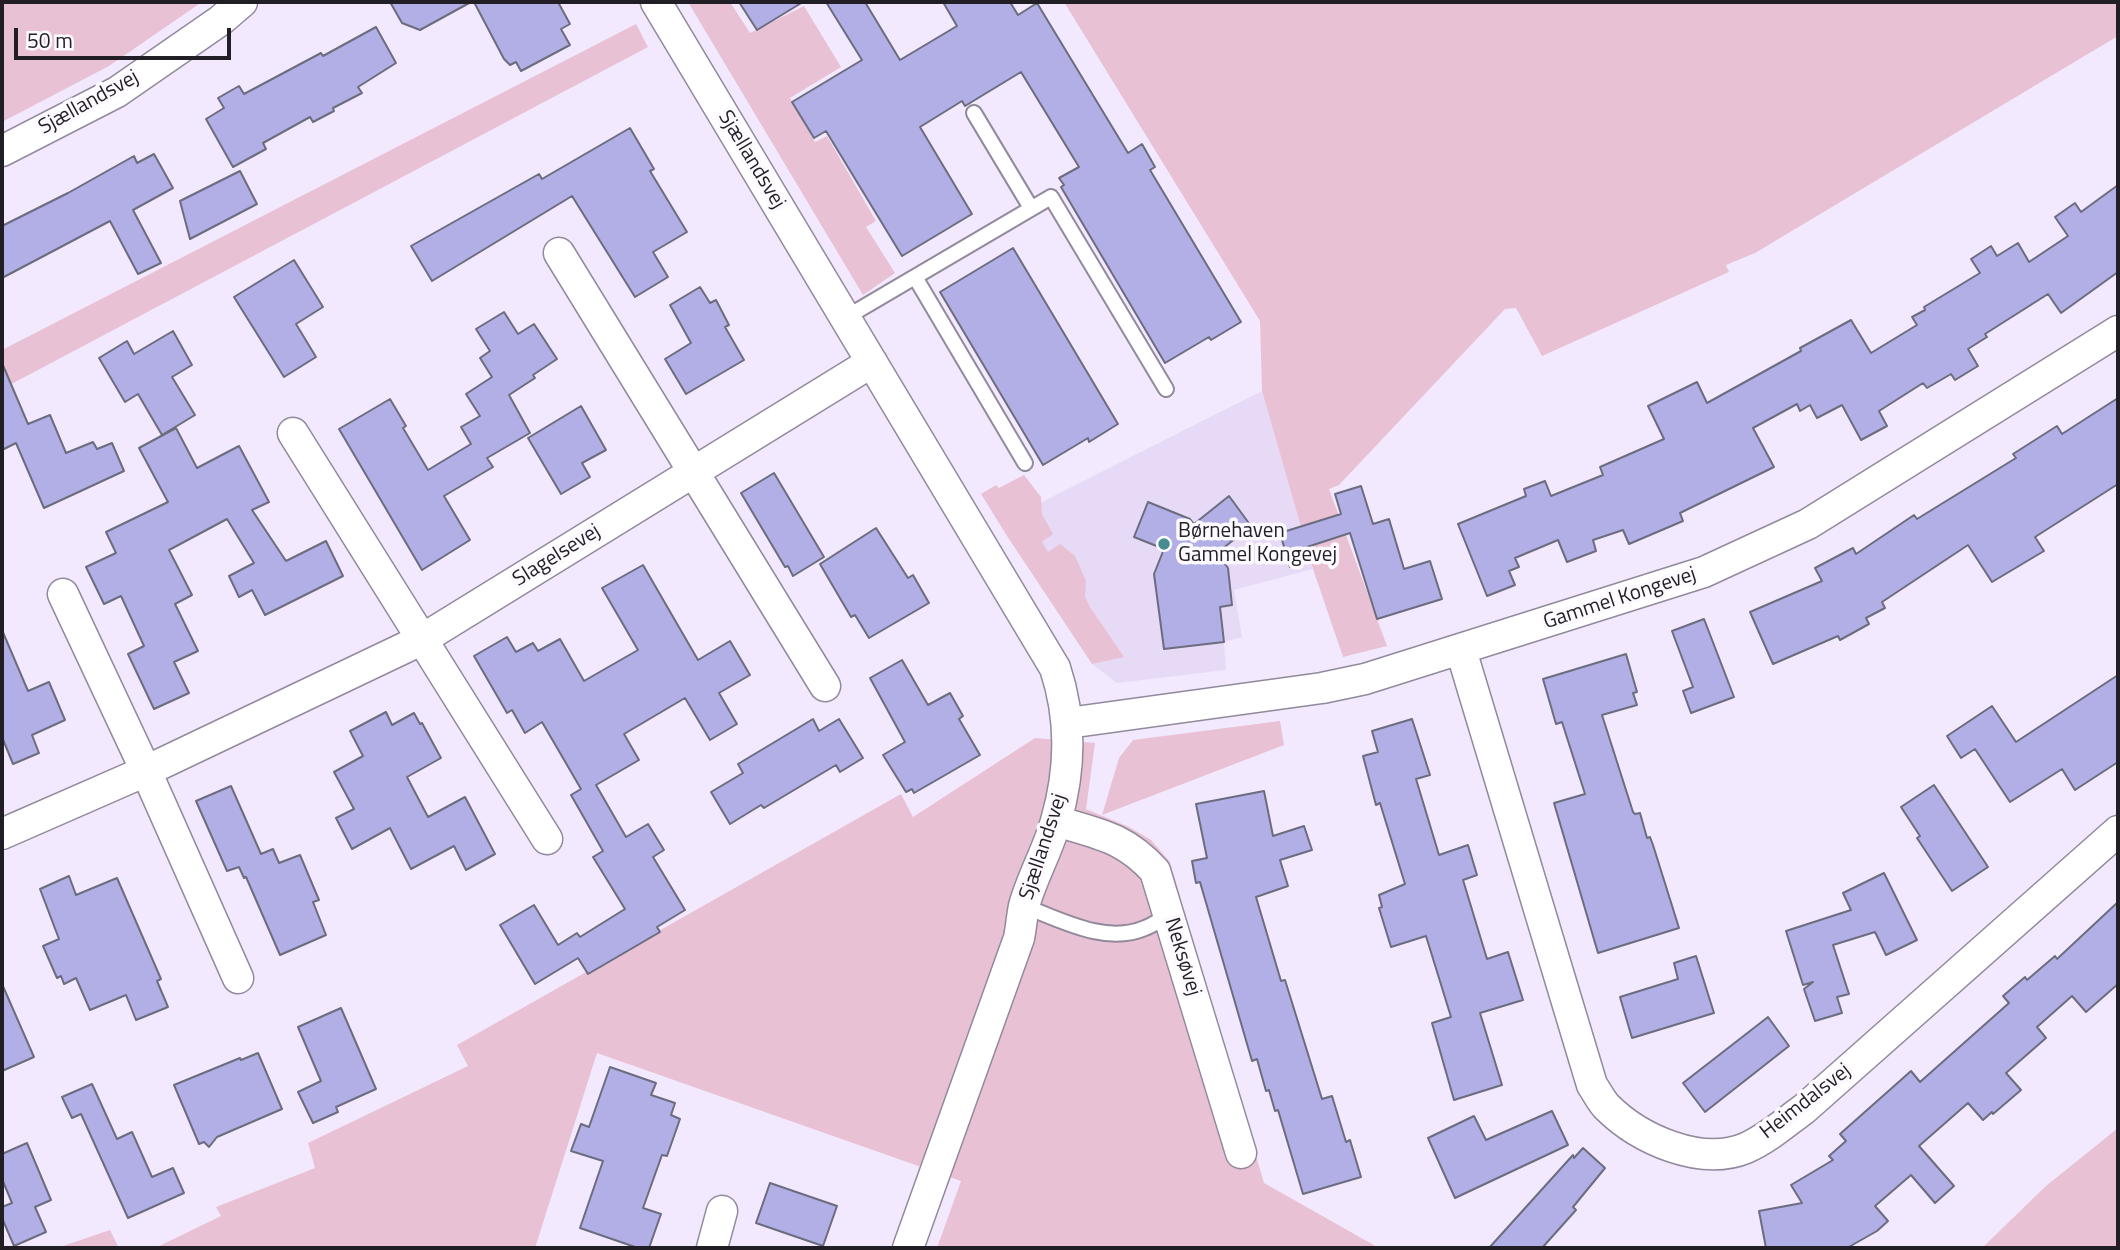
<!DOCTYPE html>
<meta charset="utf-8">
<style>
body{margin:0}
#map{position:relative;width:2120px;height:1250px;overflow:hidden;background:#f3e9fe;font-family:"Titillium Web",sans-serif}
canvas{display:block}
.frame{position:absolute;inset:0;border:4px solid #211e25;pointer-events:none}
.scale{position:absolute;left:14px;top:28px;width:217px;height:32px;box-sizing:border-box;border:4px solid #211e25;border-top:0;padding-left:9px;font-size:21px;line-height:24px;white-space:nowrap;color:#211e25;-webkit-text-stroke:5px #fcfafe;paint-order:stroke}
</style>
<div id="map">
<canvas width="2120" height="1250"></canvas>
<div class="frame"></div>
<div class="scale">50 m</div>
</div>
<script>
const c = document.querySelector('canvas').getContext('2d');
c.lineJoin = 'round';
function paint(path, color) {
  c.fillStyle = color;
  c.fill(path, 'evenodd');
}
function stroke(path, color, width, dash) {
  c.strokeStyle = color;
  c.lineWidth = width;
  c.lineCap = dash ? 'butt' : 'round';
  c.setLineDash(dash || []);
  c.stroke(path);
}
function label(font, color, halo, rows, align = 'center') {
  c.font = font + ' "Titillium Web",sans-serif';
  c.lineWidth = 7;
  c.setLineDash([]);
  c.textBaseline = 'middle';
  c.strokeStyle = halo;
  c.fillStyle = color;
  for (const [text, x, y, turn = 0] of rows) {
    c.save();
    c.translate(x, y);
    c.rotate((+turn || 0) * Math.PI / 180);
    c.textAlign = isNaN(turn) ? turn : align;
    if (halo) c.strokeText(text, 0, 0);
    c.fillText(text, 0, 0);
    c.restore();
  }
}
const built = new Path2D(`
 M1262,391L1313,569L1234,590L1242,637L1224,642L1226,670L1117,683L1092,664L1008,519Z`);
const green = new Path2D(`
 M2,2H202L109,66L2,122Z
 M688,2H730L750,33L804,6L841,67L790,98L815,142L827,136L876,221L866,227L895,273L863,295Z
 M1064,2H2118V36L1755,253L1726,265L1729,272L1542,356L1516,308L1505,309L1339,485L1329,489L1387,646L1343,657L1313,569L1262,391L1260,321Z
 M636,24L648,47L2,389V350Z
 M1024,475L1041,497L1042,514L1053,534L1042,542L1048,552L1060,544L1075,556L1086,581L1085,596L1090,607L1124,657L1092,664L1007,536L981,494L996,485L999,488Z
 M1280,721L1284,745L1102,815L1119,758L1133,740Z
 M1035,738L1095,743L1086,809L1129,827L1151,840L1170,862L1264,1183L1379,1248H937L961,1181L597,1053L535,1248H155L221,1216L216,1207L315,1168L308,1143L468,1066L457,1045L901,794L913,817Z
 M2118,1128V1248H1982L2046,1186Z
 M110,1230L119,1248H57Z`);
const building = new Path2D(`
 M390,2H471L420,30L402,23Z
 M474,2H558L570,24L561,29L570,45L521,71L516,62L510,65L504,59Z
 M739,2H803L757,30Z
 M826,2H865L900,60L957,26L943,2H1010L1018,15L1037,3L1128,153L1142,144L1155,167L1150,170L1241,322L1211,340L1209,337L1165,363L1061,187L1064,185L1059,178L1079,167L1021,72L965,106L962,101L920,127L972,214L902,256L826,131L814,138L792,102L862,60Z
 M376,27L396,63L358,87L362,93L333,108L334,111L313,122L310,117L263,143L266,149L233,167L206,119L224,108L218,98L239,86L244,94L321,53L323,56Z
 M630,128L654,169L650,171L687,232L653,252L668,277L635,297L572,196L432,281L411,246L539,174L542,179Z
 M154,154L173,188L133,210L161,263L138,274L110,221L2,278V226L68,193L134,156L137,163Z
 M240,171L257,204L190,239L180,201Z
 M2118,185V272L2061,313L2048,294L1985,334L1987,337L1968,349L1978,366L1955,380L1951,374L1927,388L1923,383L1879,411L1887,426L1861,440L1842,405L1817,418L1810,405L1800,411L1797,404L1753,428L1774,467L1680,513L1683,521L1629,544L1623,530L1593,540L1596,551L1567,562L1558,540L1515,558L1519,567L1509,571L1515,585L1487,596L1458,524L1526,496L1524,489L1545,481L1551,496L1603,475L1600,467L1664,439L1648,406L1697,382L1707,403L1801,351L1800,348L1851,320L1871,353L1917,325L1912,317L1925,310L1924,307L1980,273L1971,259L1991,246L1997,256L2018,243L2029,262L2068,236L2055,217L2075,203L2081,212Z
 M1013,248L1118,424L1089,442L1088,438L1043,465L940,292Z
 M294,260L323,307L296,324L316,357L284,377L234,297Z
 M700,287L710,303L716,300L729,325L725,327L744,360L686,394L665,359L691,343L670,305Z
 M504,312L518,334L534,324L557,359L533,375L535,378L509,395L530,433L487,458L493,467L444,496L470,540L422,570L339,429L390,399L406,426L403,428L428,470L471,444L461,427L480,416L466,394L492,377L480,358L490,351L476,329Z
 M173,331L192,365L172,377L195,415L162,435L138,394L125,402L99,358L127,341L134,354Z
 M2,363L28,424L50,415L66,453L93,442L97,449L112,443L124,471L44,508L16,443L2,450Z
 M2118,398V484L2035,537L2044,551L1992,582L1968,545L1882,602L1885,608L1866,618L1869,624L1840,640L1838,636L1773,664L1750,612L1822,581L1815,568L1853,548L1856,554L1914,515L1917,519L2016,458L2013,454L2057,426L2062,434Z
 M581,406L606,450L582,463L590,477L561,494L528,438Z
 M176,428L197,468L239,446L269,502L252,510L286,561L326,541L343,576L265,615L252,590L239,597L229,576L254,563L227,519L169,550L192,595L175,604L198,651L174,662L189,693L154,709L128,654L144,646L121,596L104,604L86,567L116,553L106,532L168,502L139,448Z
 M774,473L824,557L793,576L788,566L785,567L741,493Z
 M1361,486L1373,524L1389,519L1404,569L1430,561L1442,599L1377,619L1350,533L1307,547L1311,561L1290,567L1280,533L1341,514L1335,494Z
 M1229,496L1251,526L1217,553L1228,568L1232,605L1220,607L1224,642L1164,649L1154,574L1164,549L1134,537L1148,502L1190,519L1194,524Z
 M876,528L908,578L913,575L929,603L869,638L855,615L851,617L820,564Z
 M643,565L698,660L730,641L750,675L719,693L737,724L710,740L685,698L624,734L639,760L596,785L626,837L648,824L664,850L653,857L685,910L657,927L660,932L588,974L578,958L535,984L500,925L534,905L558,945L577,933L580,937L625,909L593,857L603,851L571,795L581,789L542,722L525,733L512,710L507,713L474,656L507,637L516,652L533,643L538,651L560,639L584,681L638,650L602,588Z
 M1704,619L1734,697L1691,713L1683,691L1693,687L1672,631Z
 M2,630L28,691L49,682L65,720L32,735L39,753L13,764L2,737Z
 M1626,654L1637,692L1633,693L1637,705L1602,715L1633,812L1635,814L1640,813L1647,838L1650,837L1653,845L1679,928L1598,953L1554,803L1585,794L1562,722L1556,724L1543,679Z
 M902,660L928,705L950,693L963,716L959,719L980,755L914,793L912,789L906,792L883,755L905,742L870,678Z
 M2118,675V762L2075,790L2062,769L2010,802L1975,749L1961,758L1947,736L1992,706L2016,742Z
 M386,712L392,725L414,713L420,724L422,723L441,758L407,777L428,817L465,797L495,854L466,870L454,846L411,869L390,828L352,849L336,818L354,809L334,772L363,756L350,731Z
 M813,719L819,731L839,719L863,758L840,772L836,765L764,808L761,805L730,824L711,792L743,773L738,764Z
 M1412,719L1430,775L1416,779L1439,855L1468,845L1477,875L1463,880L1487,959L1508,952L1523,1000L1480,1013L1502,1085L1454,1100L1432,1023L1451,1017L1426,936L1391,947L1379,908L1382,907L1379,895L1405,884L1380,803L1376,805L1363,756L1378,752L1372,731Z
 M1934,785L1988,867L1952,891L1917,838L1920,836L1901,807Z
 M231,786L261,854L273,849L279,863L300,855L319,900L313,902L326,935L280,955L246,877L244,878L239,867L227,871L196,801Z
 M1264,791L1273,836L1304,826L1312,850L1280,860L1288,886L1256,897L1281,981L1285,980L1322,1099L1332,1096L1346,1142L1350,1140L1361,1177L1303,1194L1278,1110L1275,1111L1269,1090L1266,1091L1257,1059L1252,1061L1200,882L1196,883L1192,861L1207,858L1196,804Z
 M1884,873L1917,940L1886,955L1875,932L1833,945L1849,994L1837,997L1842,1013L1815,1021L1804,989L1813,982L1803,985L1786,931L1851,910L1843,893Z
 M69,876L76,895L117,878L161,979L157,981L168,1007L136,1020L126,995L90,1010L76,978L64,984L61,976L57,978L43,946L59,939L40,889Z
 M2118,902V984L2086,1012L2072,996L2037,1027L2046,1038L2006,1073L2021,1090L1993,1114L1992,1112L1983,1120L1968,1103L1919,1146L1954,1186L1935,1203L1911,1175L1875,1206L1888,1221L1877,1231L1847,1248H1766L1759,1211L1802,1203L1791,1185L1833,1160L1829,1156L1846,1141L1840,1134L1911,1071L1920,1082L2009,1003L2003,996L2025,977L2027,980L2055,956L2057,959Z
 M1696,956L1714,1013L1632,1038L1620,997L1678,979L1674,963Z
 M2,984L34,1057L2,1071Z
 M341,1008L376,1089L336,1107L338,1112L313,1123L298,1092L321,1081L298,1027Z
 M1768,1017L1789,1046L1705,1112L1683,1083Z
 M258,1053L282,1109L217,1137L209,1147L204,1142L199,1144L174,1085L240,1058L241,1060Z
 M610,1067L656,1083L651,1095L675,1103L671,1115L680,1119L667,1156L662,1155L643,1208L661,1214L649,1248H638L580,1228L603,1161L571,1151L581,1124L589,1127Z
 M92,1084L117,1139L132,1132L152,1177L173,1168L184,1193L128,1218L81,1114L72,1118L62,1097Z
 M1552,1111L1568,1145L1455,1198L1428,1138L1474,1116L1486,1140Z
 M27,1143L51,1200L35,1207L46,1232L14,1246L2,1218V1207L12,1203L2,1179V1154Z
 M1583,1148L1605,1168L1573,1207L1576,1210L1542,1248H1489L1573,1155L1574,1158Z
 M770,1183L837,1206L823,1246L756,1223Z`);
const service = new Path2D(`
 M974,113L1031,208
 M915,277L1025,463
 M845,318L1051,197L1166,389
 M1024,906C1061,920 1106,945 1145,928C1153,925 1161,919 1169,915`);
const minor = new Path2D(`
 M656,2L1055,668C1072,719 1071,769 1056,821C1048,850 1032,877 1024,906C1022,916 1021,928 1019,938L908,1248
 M2,151L117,92L221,20L242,2
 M559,253L825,686
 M293,433L547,839
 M63,594L146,771L238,978
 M1461,650L1592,1085C1597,1092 1601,1101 1607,1107C1639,1139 1701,1167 1746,1148C1767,1139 1786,1122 1804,1109L2118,831
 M1068,723L1322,688L1365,679L1704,572L1808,524L2118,331
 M1056,821C1099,834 1124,837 1155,871L1241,1153
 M2,834L146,771L421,640L872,362
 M712,1248L722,1211`);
const markers = [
 [1164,544,7,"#458d93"]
];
const streetNames = [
 ["Sjællandsvej",89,103,-29],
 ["Sjællandsvej",751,160,59],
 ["Slagelsevej",557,556,-32],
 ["Gammel Kongevej",1620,599,-18],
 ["Sjællandsvej",1044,847,-72],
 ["Neksøvej",1182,957,73],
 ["Heimdalsvej",1806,1102,-38]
];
const poiNames = [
 ["Børnehaven",1178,532],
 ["Gammel Kongevej",1178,556]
];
paint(built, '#e7daf6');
paint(green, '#e9c1d4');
paint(building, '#b1afe6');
stroke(building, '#6c6c7f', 2);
stroke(service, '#92899c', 18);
stroke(minor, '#92899c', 33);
stroke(service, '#fff', 14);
stroke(minor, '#fff', 30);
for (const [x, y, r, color] of markers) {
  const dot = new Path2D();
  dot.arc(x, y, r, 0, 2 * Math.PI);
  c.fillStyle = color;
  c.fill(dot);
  stroke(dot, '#fcfafe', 2.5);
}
label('21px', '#211e25', '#fcfafe', streetNames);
label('21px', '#211e25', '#fcfafe', poiNames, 'left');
</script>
